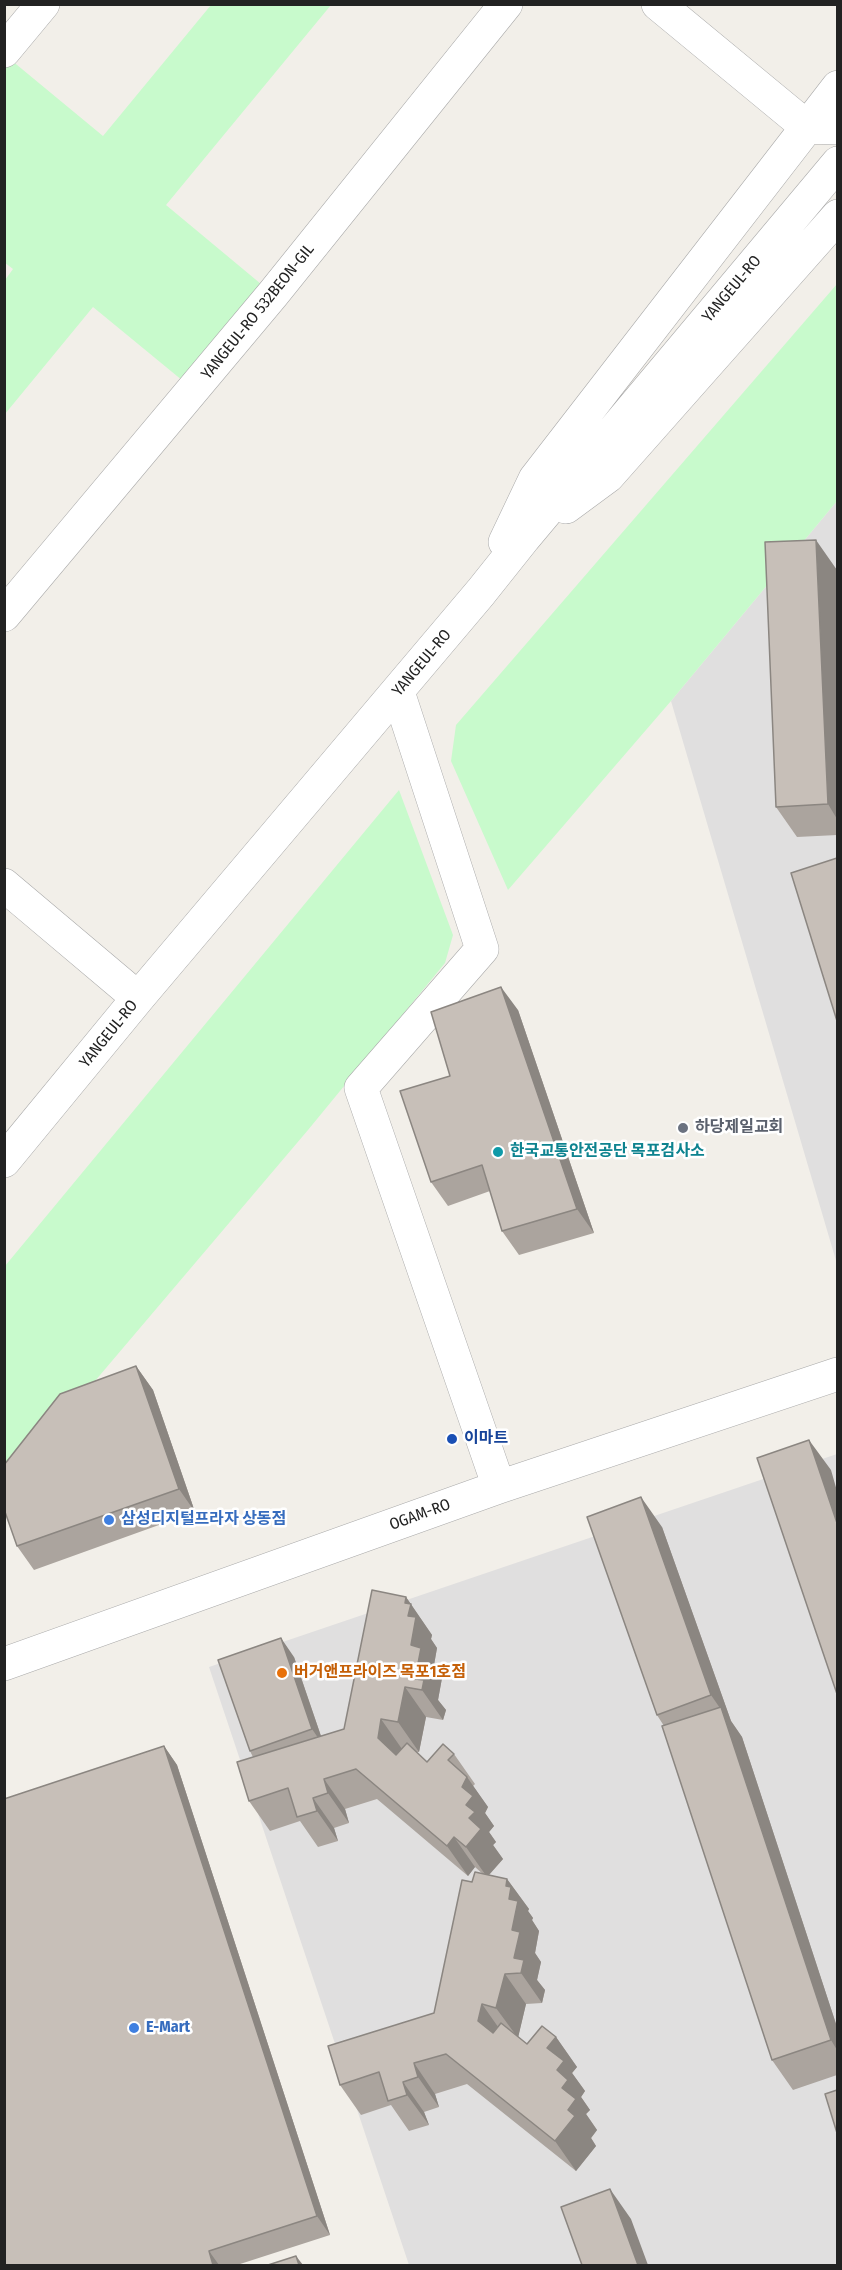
<!DOCTYPE html>
<meta charset="utf-8">
<style>
body{margin:0}
#map{position:relative;width:842px;height:2270px;overflow:hidden;background:#f2efe9;font-family:"Fira Sans Condensed",sans-serif}
canvas{display:block}
.frame{position:absolute;inset:0;border:6px solid #222;pointer-events:none}
</style>
<div id="map">
<canvas width="842" height="2270"></canvas>
<div class="frame"></div>
</div>
<script>
const c = document.querySelector('canvas').getContext('2d');
c.lineJoin = 'round';
function paint(path, color) {
  c.fillStyle = color;
  c.fill(path, 'evenodd');
}
function stroke(path, color, width, dash) {
  c.strokeStyle = color;
  c.lineWidth = width;
  c.lineCap = dash ? 'butt' : 'round';
  c.setLineDash(dash || []);
  c.stroke(path);
}
function label(font, color, halo, rows, align = 'center') {
  c.font = font + ' "Fira Sans Condensed","Noto Sans KR",sans-serif';
  c.lineWidth = 5;
  c.setLineDash([]);
  c.textBaseline = 'middle';
  c.strokeStyle = halo;
  c.fillStyle = color;
  for (const [text, x, y, turn = 0] of rows) {
    c.save();
    c.translate(x, y);
    c.rotate((+turn || 0) * Math.PI / 180);
    c.textAlign = isNaN(turn) ? turn : align;
    if (halo) c.strokeText(text, 0, 0);
    c.fillText(text, 0, 0);
    c.restore();
  }
}
const residential = new Path2D(`
 M837,501V1264L671,701Z
 M837,1454V2265H409L209,1667Z`);
const park = new Path2D(`
 M211,5H331L166,205L273,294L194,390L93,307L5,414V280L13,269L4,262L5,55L103,136Z
 M837,284V501L671,701L508,890L451,761L456,725Z
 M399,790L453,935L445,963L308,1130L5,1487V1266Z`);
const minor = new Path2D(`
 M658,4L807,127L838,128
 M4,51L43,4
 M566,507L608,476L838,216
 M505,542L535,479L838,87
 M4,615L273,294L506,4
 M398,692L482,949L361,1088L499,1487
 M4,885L138,998
 M4,1161L138,998L481,592L524,538L838,163
 M4,1664L499,1487L838,1374`);
const wall = new Path2D(`
 M837,570V835L797,837L776,807Z
 M518,1010L594,1233L519,1255L502,1231L490,1191L448,1206L431,1182L450,1076Z
 M136,1366L153,1390L195,1512L34,1570L17,1546Z
 M662,1527L731,1721L742,1737L837,2027V2075L793,2090L772,2060L664,1726L657,1715Z
 M406,1597L432,1635L431,1639L437,1648L434,1665L442,1678L438,1700L446,1710L443,1720L426,1717L419,1752H416L427,1762L454,1754L475,1784L473,1786L488,1807L485,1813L494,1826L489,1832L496,1842L493,1845L503,1859L489,1875L507,1879L529,1909L528,1911L533,1918L532,1920L539,1931L535,1953L541,1962L537,1980L545,1990L542,2003L526,2004L518,2037L527,2044L556,2037L577,2067L572,2073L585,2091L581,2097L590,2110L586,2114L597,2130L591,2138L596,2146L576,2171L467,2084L435,2094L439,2107L424,2112L429,2125L409,2131L391,2105L361,2115L340,2085L434,2013L472,1882L484,1875L475,1867L468,1876L377,1799L345,1809L349,1823L334,1828L338,1841L318,1847L300,1821L270,1831L249,1801L253,1757L250,1751L294,1657L321,1736L344,1729Z
 M164,1746L177,1765L330,2235L237,2265H4Z`);
const shadedWall = new Path2D(`
 M816,540L837,570V819L828,804Z
 M501,987L518,1010L594,1233L577,1209Z
 M136,1366L153,1390L195,1512L179,1489Z
 M809,1440L831,1470L837,1491V1523Z
 M641,1497L662,1527L731,1721L742,1737L837,2027V2050L831,2040L722,1711L711,1695Z
 M406,1597L432,1635L431,1639L437,1648L434,1665L442,1678L438,1700L446,1710L443,1720L422,1690L415,1679L411,1645L408,1616L405,1603Z
 M281,1638L294,1657L325,1748L312,1729Z
 M405,1687L426,1717L419,1752L398,1722Z
 M381,1719L402,1749L399,1768L378,1738Z
 M164,1746L177,1765L330,2235L317,2216Z
 M467,1777L488,1807L485,1813L494,1826L489,1832L496,1842L493,1845L503,1859L487,1877L466,1847L469,1818L462,1787Z
 M324,1779L345,1809L349,1823L328,1793Z
 M313,1798L334,1828L338,1841L317,1811Z
 M454,1837L475,1867L468,1876L447,1846Z
 M507,1879L529,1909L528,1911L533,1918L532,1920L539,1931L535,1953L541,1962L537,1980L545,1990L542,2003L521,1973L514,1958L509,1899L506,1886Z
 M505,1974L526,2004L518,2038L496,2008Z
 M482,2004L503,2034L499,2051L478,2021Z
 M556,2037L577,2067L572,2073L585,2091L581,2097L590,2110L586,2114L597,2130L591,2138L596,2146L576,2171L555,2141L568,2110L557,2070L547,2048Z
 M414,2063L435,2094L439,2107L418,2077Z
 M403,2082L424,2112L429,2125L407,2095Z
 M610,2189L631,2219L648,2265H638Z
 M209,2251L219,2265H213Z
 M296,2256L303,2265H299Z`);
const building = new Path2D(`
 M816,540L828,804L776,807L765,542Z
 M837,858V1021L791,873Z
 M501,987L577,1209L502,1231L482,1165L431,1182L400,1091L450,1076L431,1012Z
 M136,1366L179,1489L17,1546L4,1509V1465L60,1394Z
 M809,1440L837,1523V1694L757,1458Z
 M641,1497L711,1695L657,1715L587,1517Z
 M372,1590L406,1597L405,1603L411,1604L408,1616L416,1617L411,1645L421,1648L415,1679L424,1680L422,1690L405,1687L398,1722L381,1719L378,1738L396,1755L407,1743L427,1762L443,1744L454,1754L448,1760L467,1777L462,1787L473,1796L466,1805L475,1812L469,1818L481,1829L466,1847L454,1837L447,1846L356,1769L324,1779L328,1793L313,1798L317,1811L297,1817L288,1788L249,1801L237,1762L344,1729Z
 M281,1638L312,1729L250,1751L218,1660Z
 M721,1707L831,2040L772,2060L662,1726Z
 M164,1746L317,2216L209,2251L213,2265H4V1799Z
 M475,1872L507,1879L506,1886L511,1887L509,1899L518,1901L512,1930L520,1932L514,1958L524,1960L521,1973L505,1974L496,2008L482,2004L478,2021L493,2033L501,2023L527,2044L542,2026L556,2037L547,2048L564,2061L557,2070L568,2080L562,2088L576,2099L568,2110L575,2116L555,2141L446,2054L414,2063L418,2077L403,2082L407,2095L388,2101L379,2072L340,2085L328,2046L434,2013L462,1880L472,1882Z
 M837,2090V2133L825,2094Z
 M610,2189L638,2265H582L561,2207Z
 M296,2256L299,2265H268Z`);
const markers = [
 [683,1128,6,"#6b7280"],
 [498,1152,6,"#0f9aa8"],
 [452,1439,6,"#1a4fb4"],
 [109,1520,6,"#3f7fe0"],
 [282,1673,6,"#e8710a"],
 [134,2028,6,"#3f7fe0"]
];
const streetNames = [
 ["YANGEUL-RO",732,289,-50],
 ["YANGEUL-RO 532BEON-GIL",258,312,-51],
 ["YANGEUL-RO",422,663,-50],
 ["YANGEUL-RO",109,1034,-51],
 ["OGAM-RO",420,1515,-20]
];
const worshipNames = [
 ["하당제일교회",695,1128]
];
const cultureNames = [
 ["한국교통안전공단 목포검사소",510,1152]
];
const transitNames = [
 ["이마트",464,1439]
];
const shopNames = [
 ["삼성디지털프라자 상동점",121,1520],
 ["E-Mart",146,2028]
];
const foodNames = [
 ["버거앤프라이즈 목포1호점",294,1673]
];
paint(residential, '#e0dfdf');
paint(park, '#c8facc');
stroke(minor, '#a9a9a9', 34);
stroke(minor, '#fff', 33);
paint(wall, '#aba49e');
paint(shadedWall, '#8b8681');
paint(building, '#c7bfb8');
stroke(building, '#8b8681', 1.5);
for (const [x, y, r, color] of markers) {
  const dot = new Path2D();
  dot.arc(x, y, r, 0, 2 * Math.PI);
  c.fillStyle = color;
  c.fill(dot);
  stroke(dot, '#fff', 2);
}
label('16px', '#222', '#fff', streetNames);
label('bold 16px', '#5b616d', '#fff', worshipNames, 'left');
label('bold 16px', '#0d838f', '#fff', cultureNames, 'left');
label('bold 16px', '#164399', '#fff', transitNames, 'left');
label('bold 16px', '#366cbe', '#fff', shopNames, 'left');
label('bold 16px', '#c56008', '#fff', foodNames, 'left');
</script>
